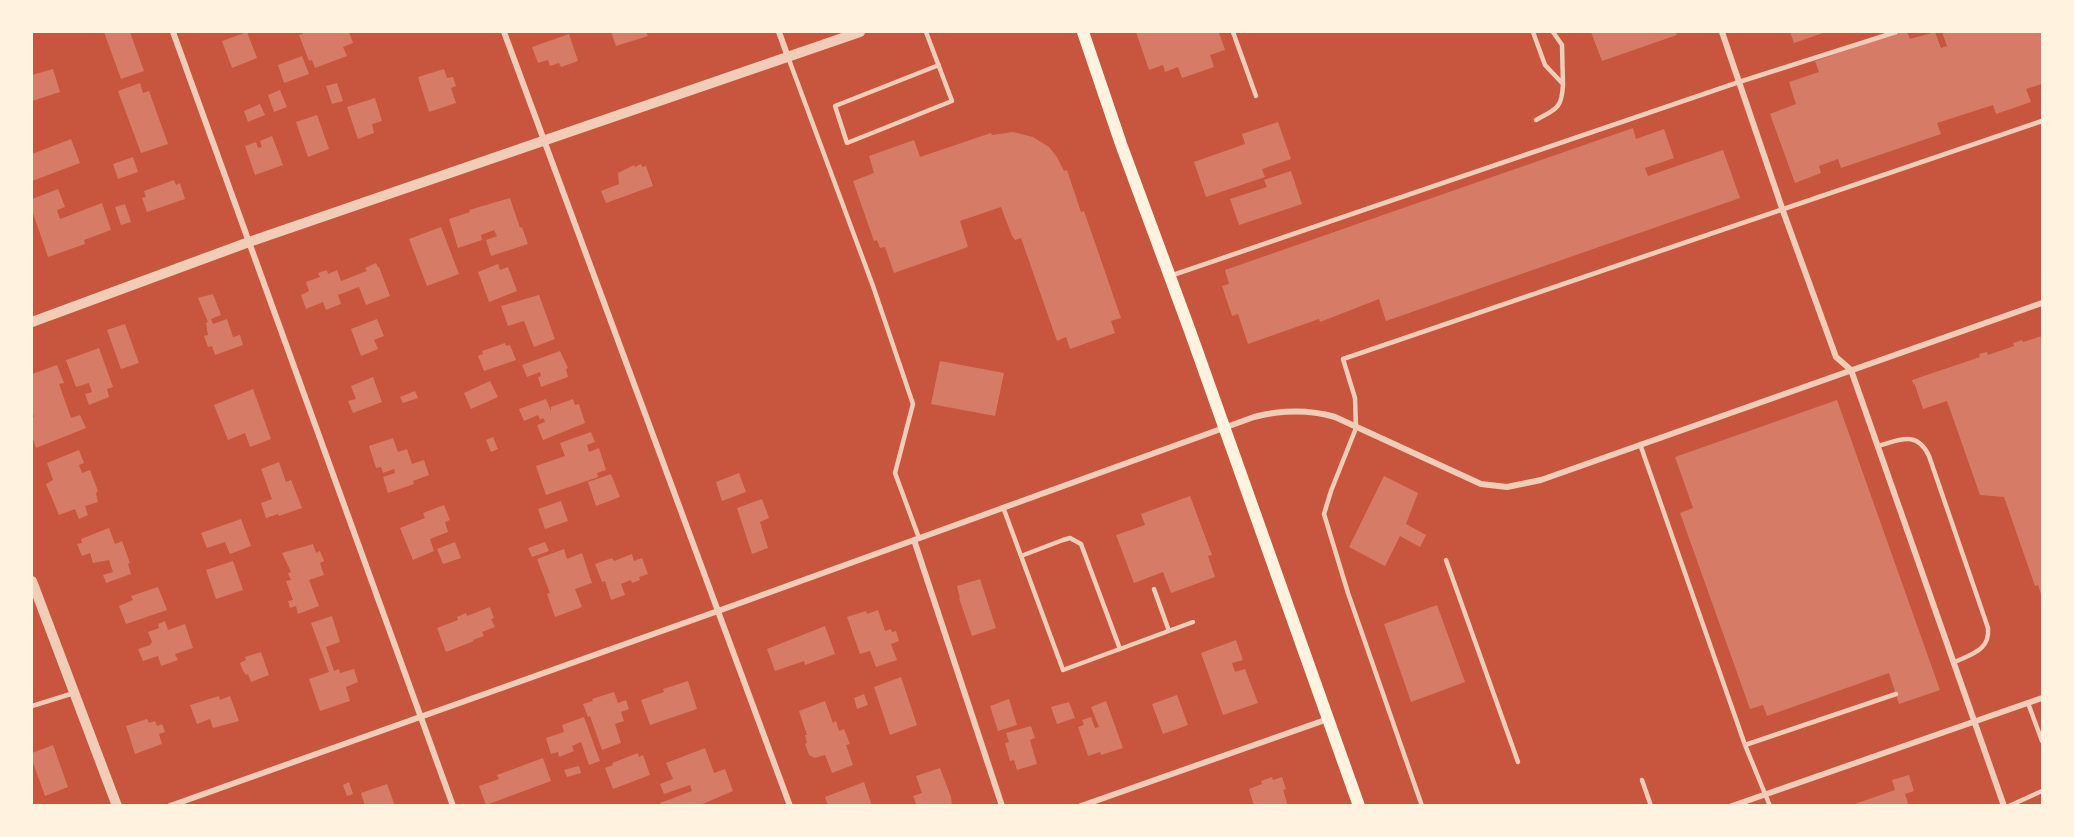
<!DOCTYPE html>
<style>
body{margin:0}
#map{position:relative;width:2074px;height:837px;overflow:hidden;background:#c8553d;font-family:"Roboto Condensed",sans-serif}
canvas{display:block}
.frame{position:absolute;inset:0;border:33px solid #fff3e0;pointer-events:none}
</style>
<div id="map">
<canvas width="2074" height="837"></canvas>
<div class="frame"></div>
</div>
<script>
const c = document.querySelector('canvas').getContext('2d');
c.lineJoin = 'round';
function paint(path, color) {
  c.fillStyle = color;
  c.fill(path, 'evenodd');
}
function stroke(path, color, width, dash) {
  c.strokeStyle = color;
  c.lineWidth = width;
  c.lineCap = dash ? 'butt' : 'round';
  c.setLineDash(dash || []);
  c.stroke(path);
}
const building = new Path2D(`
 M104,32H130L144,71L121,79Z
 M247,32L257,58L232,68L222,41Z
 M302,32H349L353,43L343,47L347,56L315,68L312,60L309,61L299,35L303,34Z
 M611,32H646L648,36L616,46Z
 M1136,32H1224L1219,33L1225,50L1210,55L1214,67L1182,78L1178,67L1165,72L1163,65L1149,70Z
 M1591,32H1675L1677,35L1602,61Z
 M1790,32H1826L1794,43Z
 M1901,32H1907L1910,39L1935,32L1941,48L1947,46L1942,32H2042V84L2026,89L2031,102L1996,114L1993,105L1937,123L1941,134L1841,168L1838,159L1819,166L1821,173L1795,183L1770,114L1796,104L1789,82L1819,72L1815,61Z
 M569,34L578,61L561,67L559,63L550,66L548,60L538,63L532,47Z
 M302,56L309,74L284,83L278,65Z
 M53,69L60,92L32,101V75Z
 M444,69L447,78L453,77L456,86L451,88L456,103L429,112L418,77Z
 M140,83L143,93L149,91L168,144L141,153L118,91Z
 M337,83L343,101L332,104L326,86Z
 M280,90L287,107L274,112L268,95Z
 M375,98L382,121L372,124L374,133L358,139L347,107Z
 M260,104L265,115L248,122L244,111Z
 M317,115L329,149L308,157L296,122Z
 M1278,122L1291,159L1262,169L1265,177L1206,197L1194,162L1245,144L1242,134Z
 M1633,128L1636,139L1664,129L1674,158L1645,168L1648,176L1723,150L1740,198L1386,321L1379,299L1320,322L1319,319L1248,344L1238,314L1232,316L1222,286L1229,284L1225,270Z
 M991,133L992,135L1013,132L1033,137L1049,147L1057,157L1064,171L1067,170L1081,212L1084,211L1121,318L1111,321L1115,333L1070,349L1066,337L1057,341L1021,238L1015,240L1012,236L1001,207L960,221L968,247L894,273L885,247L880,248L877,240L874,241L853,181L874,173L869,156L914,140L920,157Z
 M272,136L283,165L255,175L245,146L256,142L258,148L262,147L260,141Z
 M71,139L80,163L32,181V154Z
 M133,157L138,172L118,179L113,164Z
 M641,164L642,167L646,166L653,186L606,203L601,191L619,184L618,173L634,165L635,167Z
 M1291,171L1302,204L1239,225L1230,199L1267,187L1264,180Z
 M174,180L176,185L180,183L185,199L147,212L142,198L146,197L144,191Z
 M58,189L65,207L57,210L60,219L102,203L111,230L84,240L85,244L48,257L32,210V199Z
 M510,198L520,228L522,227L528,244L491,256L486,240L497,236L494,230L481,235L482,240L458,248L449,219L470,212L469,210Z
 M125,204L131,222L121,225L115,207Z
 M441,227L459,274L427,286L409,239Z
 M376,263L378,267H379L390,296L366,305L359,287L338,295L341,304L326,310L323,302L306,309L301,295L309,291L306,282L320,277L318,273L327,270L328,274L337,270L341,281L367,271L365,268Z
 M498,264L500,270L508,267L517,291L489,302L478,272Z
 M213,294L221,315L211,319L213,324L227,319L233,337L240,335L243,345L215,355L212,346L208,347L204,336L208,335L206,323L208,322L198,298Z
 M539,295L555,339L534,347L524,321L508,326L501,306Z
 M377,319L384,336L374,340L378,349L361,356L351,329Z
 M125,324L139,363L121,369L107,330Z
 M2042,336V597L2038,585L2035,586L2004,497L1980,495L1947,401L1923,409L1914,382V386L1912,380L1980,357L1979,354L1987,352L1988,355L2014,346L2013,343L2022,340L2023,342Z
 M505,343L506,346L510,345L516,360L484,371L478,356L483,354L482,351Z
 M99,348L113,387L107,389L109,397L89,405L85,394L92,392L89,383L76,387L66,360Z
 M560,351L568,368L566,369L568,377L541,387L538,377L541,376L540,372L527,377L522,365Z
 M940,361L1004,373L995,416L931,404Z
 M57,365L64,383L59,384L71,418L80,415L86,428L36,448L32,436V418L34,417L32,411V374Z
 M373,377L382,402L353,413L348,401L356,399L351,386Z
 M490,381L498,397L471,409L464,393Z
 M253,389L271,439L250,447L245,433L228,440L214,405Z
 M415,391L418,398L403,403L400,397Z
 M546,399L551,411V407L573,399L575,405L579,404L585,423L543,440L537,425L545,422L543,418L540,420L538,415L524,421L519,409Z
 M1837,400L1940,690L1899,704L1889,673L1767,716L1763,705L1750,709L1680,513L1693,508L1675,457Z
 M591,432L595,442L587,445L589,452L599,448L606,470L597,473L598,477L546,495L536,466L565,456L560,443Z
 M493,437L498,449L491,452L486,440Z
 M393,438L398,452L407,449L412,464L424,460L429,475L413,481L414,484L388,493L383,477L395,473L394,469L383,473L381,467L376,468L369,446Z
 M79,450L84,463L79,465L82,473L90,470L98,491L96,493L98,502L85,506L88,515L79,519L75,509L59,515L46,484L53,480L47,463Z
 M279,462L286,482L291,480L302,508L279,516L278,514L266,518L261,503L272,499L261,469Z
 M739,473L746,492L722,501L716,482Z
 M611,474L620,497L596,506L588,482Z
 M1384,476L1418,493L1406,524L1426,535L1420,547L1400,536L1385,566L1349,547Z
 M1190,496L1212,555L1208,556L1215,577L1171,593L1163,572L1134,583L1116,535L1145,525L1141,514Z
 M762,499L769,518L760,522L768,548L752,554L737,508Z
 M561,501L568,521L545,529L538,509Z
 M444,505L450,520L445,522L448,532L430,539L434,551L413,560L400,528L425,518L423,513Z
 M241,519L251,546L230,554L225,542L207,548L201,533Z
 M109,528L115,544L122,541L130,563L128,564L131,574L106,583L103,575L113,572L109,560L93,563L90,553L82,556L77,544L82,543L81,539Z
 M455,542L461,558L443,564L437,549Z
 M545,542L549,551L532,557L528,548Z
 M313,544L316,553L320,551L324,561L320,563L324,575L309,580L319,606L298,614L296,606L290,608L288,601L293,600L286,581L291,580L288,573L291,572L282,553Z
 M564,549L567,559L582,553L592,583L575,589L582,607L555,617L547,594L550,593L537,559Z
 M632,554L634,561L642,558L648,574L639,577L640,580L632,583L631,580L621,584L625,595L611,600L605,581L602,582L595,564L612,558L614,561Z
 M233,561L243,590L216,599L206,570Z
 M980,579L996,628L972,636L959,598H960L957,586Z
 M158,587L167,610L126,624L119,606L133,600L131,596Z
 M1437,605L1465,682L1411,702L1384,624Z
 M490,607L494,618L491,619L495,627L482,632L484,636L473,640L474,641L446,652L437,628L458,620L457,617L466,613L467,616Z
 M878,610L885,631L891,629L892,632L896,631L899,641L891,644L897,660L876,667L870,651L860,654L847,617L866,611L867,614Z
 M332,616L340,642L326,647L334,671L339,669L340,673L354,669L358,682L346,687L350,701L320,711L309,679L329,672L311,623Z
 M165,621L168,630L185,624L193,648L175,654L178,660L161,666L158,656L143,661L138,649L150,645L152,642L148,632L159,628L158,624Z
 M825,626L835,654L805,665L804,661L775,671L767,649Z
 M1236,640L1243,660L1232,663L1235,672L1245,669L1258,703L1223,715L1201,653Z
 M261,652L269,675L251,682L248,674L246,675L243,671L240,663L246,660L245,657Z
 M901,677L917,725L890,735L874,687Z
 M688,681L697,709L650,725L641,700L664,692L663,689Z
 M614,692L618,703L626,700L629,709L621,712L624,721L615,724L621,743L602,750L590,716L588,717L583,704L593,701L592,699Z
 M864,694L868,705L857,709L854,698Z
 M1177,695L1188,725L1163,734L1152,704Z
 M219,696L220,700L230,696L239,721L213,728L210,719L197,724L190,705Z
 M1009,699L1017,725L998,731L990,706Z
 M825,701L833,723L836,721L839,731L844,729L850,744L846,745L853,765L832,773L825,755L815,758L809,755L805,744L807,743L805,735H807L799,711Z
 M1106,701L1123,748L1101,755L1100,752L1088,756L1078,727L1084,725L1082,720L1091,717L1095,728L1099,727L1091,707Z
 M1069,702L1075,718L1057,724L1051,707Z
 M584,717L600,761L589,765L581,742L572,746L574,751L559,757L558,752L551,754L546,738L564,732L562,725Z
 M147,719L149,723L155,721L157,726L162,724L165,732L159,734L162,744L135,754L126,726Z
 M1031,726L1035,738L1030,740L1037,764L1017,770L1014,760L1010,761L1005,743L1009,742L1006,733Z
 M53,745L68,787L45,796L32,760V753Z
 M705,748L714,773L725,769L733,791L698,806H661L660,803L692,791L690,785L664,794L660,784L673,779L666,763Z
 M638,753L639,757L643,755L650,775L613,789L605,768L613,765L612,763Z
 M543,758L551,781L486,805L479,786L499,779L497,775Z
 M579,766L581,773L567,777L564,770Z
 M940,768L951,797L952,806H917L913,796L922,793L916,776Z
 M1909,775L1914,791L1905,794L1909,806H1849L1895,790L1892,780Z
 M1272,777L1273,780L1282,777L1286,789L1283,790L1288,806H1254L1249,789L1262,784L1261,781Z
 M349,782L353,794L347,796L343,785Z
 M864,782L872,806H828L825,797Z
 M387,784L395,806H365L361,793Z`);
const service = new Path2D(`
 M926,32L952,101L847,143L835,106L939,65
 M1233,32L1256,96
 M1533,32L1545,65L1563,84C1562,109 1556,109 1536,120
 M1553,32L1562,45L1563,84
 M788,57L873,286L913,404L895,473L919,538
 M1170,276L1739,82L1896,32
 M1640,444L1745,745L1770,806
 M1878,446C1900,440 1917,430 1929,456L1988,628C1990,651 1971,654 1953,663
 M1003,507L1063,670L1193,622
 M1021,556L1063,540L1070,538L1081,544L1120,649
 M1446,560L1518,762
 M1154,589L1169,631
 M2028,703L2042,741
 M32,706L74,693
 M1745,745L1896,694
 M1642,780L1651,806
 M1422,806L1348,593L1324,514L1331,491L1356,428L1355,398L1343,359L2042,121
 M2009,806L2042,791`);
const minor = new Path2D(`
 M173,32L453,806
 M504,32L790,806
 M779,32L788,57
 M1722,32L1783,211L1836,357L1851,370L2004,806
 M914,540L1002,806
 M170,806L718,611L1254,417C1282,410 1307,409 1335,417L1481,484L1507,487L1541,480L2042,303
 M1081,806L1328,719
 M1732,806L2042,698`);
const tertiary = new Path2D(`
 M32,322L249,242L860,32
 M32,581L117,806`);
const secondary = new Path2D(`
 M1083,32L1121,144L1190,331L1359,806`);
paint(building, '#d67c66');
stroke(service, '#f1ccb7', 4.5);
stroke(minor, '#f1ccb7', 6);
stroke(tertiary, '#f1ccb7', 10);
stroke(secondary, '#fff3e0', 12);
</script>
